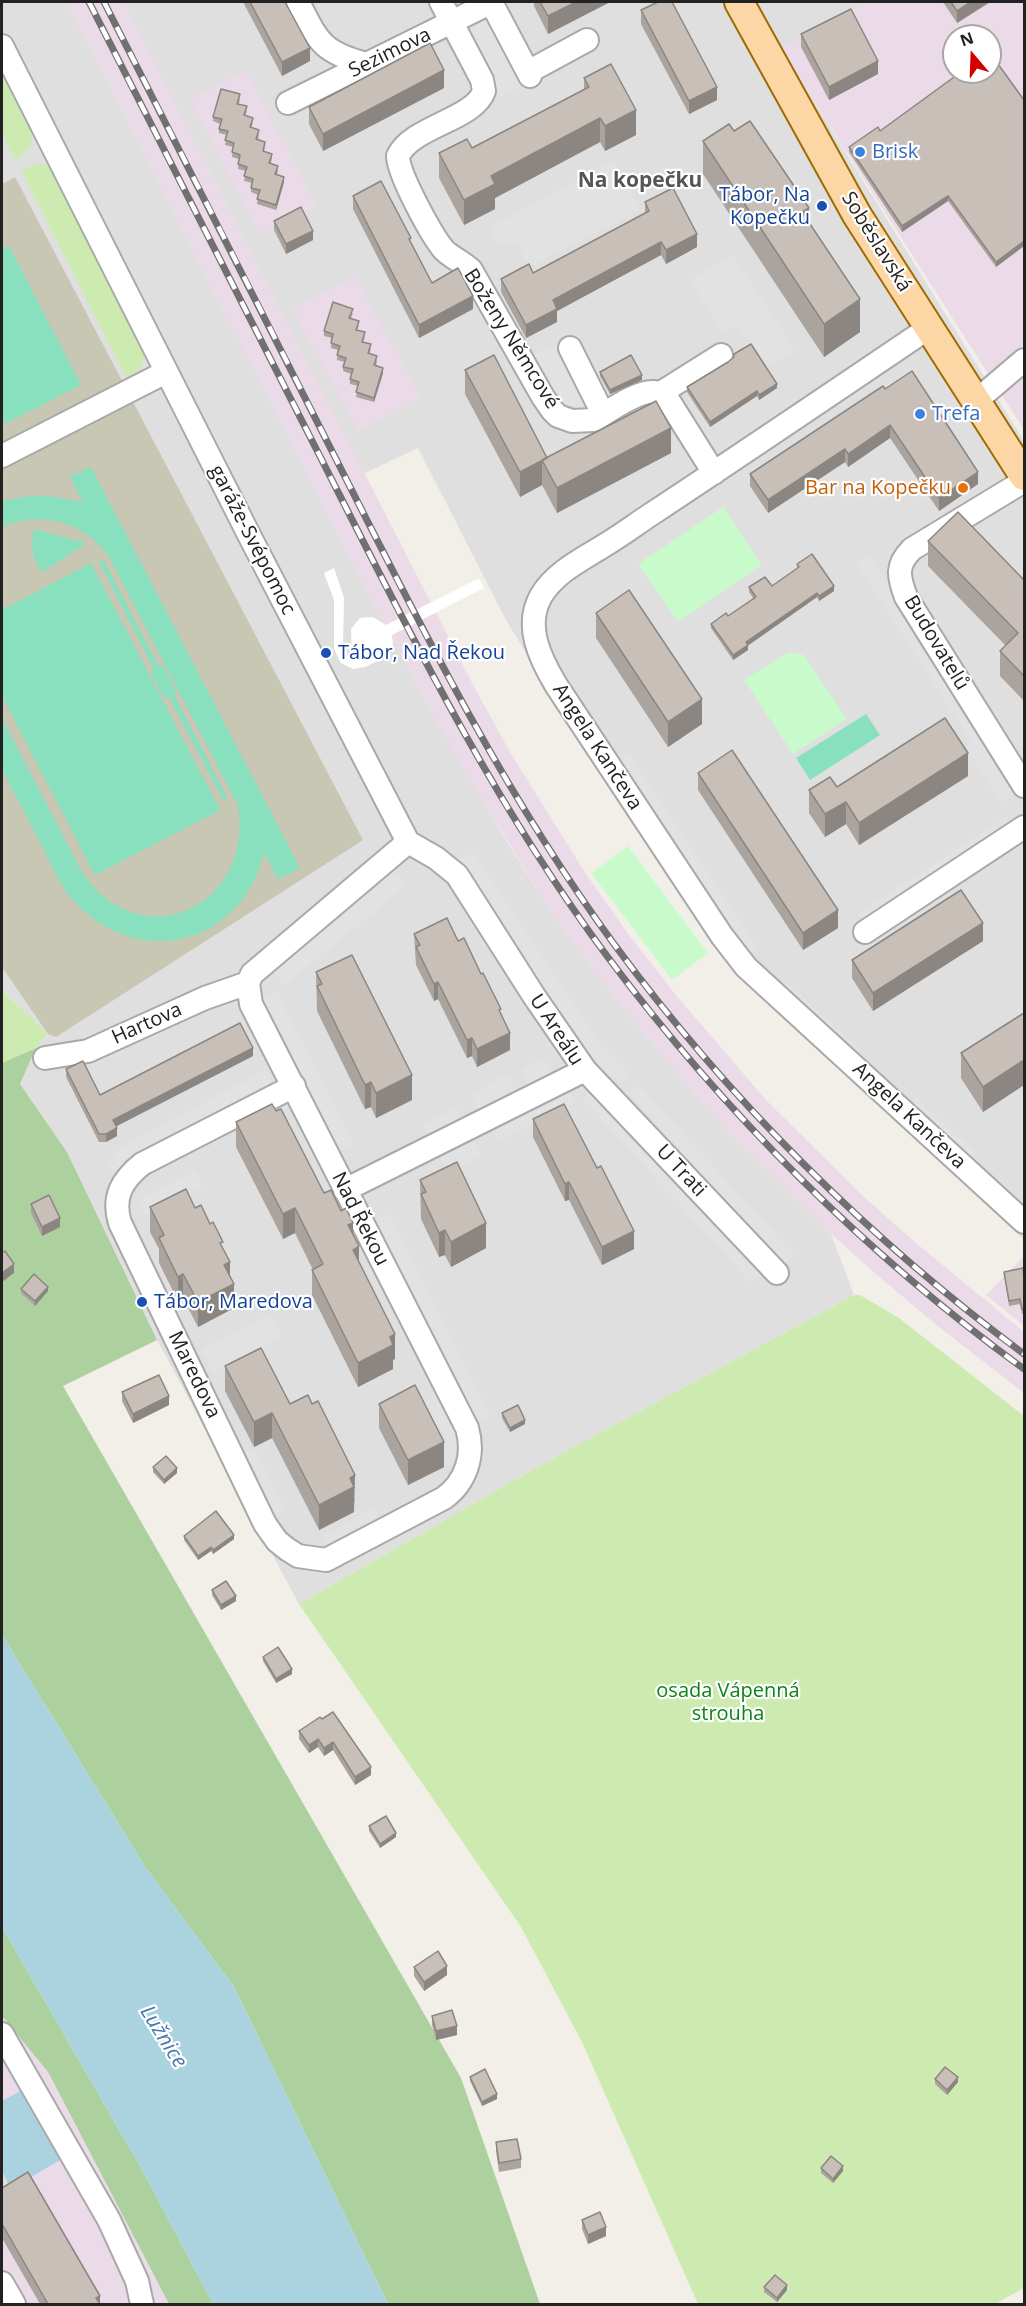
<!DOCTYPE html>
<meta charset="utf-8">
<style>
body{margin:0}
#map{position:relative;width:1026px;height:2306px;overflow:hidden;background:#f2efe9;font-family:"Open Sans",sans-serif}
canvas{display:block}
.frame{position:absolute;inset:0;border:3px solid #222;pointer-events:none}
.north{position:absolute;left:942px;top:24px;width:60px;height:60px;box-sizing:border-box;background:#fff;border:2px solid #a7a7a7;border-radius:50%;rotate:341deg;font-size:16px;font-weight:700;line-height:24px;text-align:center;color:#222}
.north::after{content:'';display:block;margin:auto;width:21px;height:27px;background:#d40000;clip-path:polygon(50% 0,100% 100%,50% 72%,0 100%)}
</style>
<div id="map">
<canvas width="1026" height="2306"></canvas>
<div class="frame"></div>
<div class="north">N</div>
</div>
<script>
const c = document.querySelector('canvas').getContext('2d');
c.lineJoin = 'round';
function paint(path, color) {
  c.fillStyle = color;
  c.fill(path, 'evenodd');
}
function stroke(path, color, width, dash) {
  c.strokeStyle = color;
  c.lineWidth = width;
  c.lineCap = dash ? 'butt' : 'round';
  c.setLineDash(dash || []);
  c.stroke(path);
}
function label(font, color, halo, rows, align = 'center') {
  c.font = font + ' "Open Sans",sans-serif';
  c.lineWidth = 4.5;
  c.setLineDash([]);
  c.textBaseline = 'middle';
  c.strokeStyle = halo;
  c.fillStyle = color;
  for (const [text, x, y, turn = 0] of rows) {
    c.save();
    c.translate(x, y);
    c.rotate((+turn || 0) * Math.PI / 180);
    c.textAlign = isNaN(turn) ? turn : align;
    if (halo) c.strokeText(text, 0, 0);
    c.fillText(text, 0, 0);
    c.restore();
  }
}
const residential = new Path2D(`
 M2,2H67L351,559L428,706L507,842L545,902L590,965L636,1024L730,1134L831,1234L854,1295L539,1466L299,1604L157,1340L67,1152L20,1084L36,1048L48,1034L2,990Z
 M123,2H871L781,48L1024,441V1240L734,969L630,821L507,622L418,448L363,474Z`);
const industrial = new Path2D(`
 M67,2H123L472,683L510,752L586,874L629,935L675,994L766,1100L865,1198L916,1243L1024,1332V1393L939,1327L884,1281L831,1234L730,1134L636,1024L590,965L545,902L468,777L428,706L351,559Z
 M871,2H1024V430L780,48ZM954,36H990V72H954Z
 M246,70L316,206L259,234L190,99Z
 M355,276L420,397L358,431L293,309Z
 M1024,1256V1326L986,1295Z
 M2,2016L48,2072L169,2304H2Z`);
const construction = new Path2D(`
 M15,177L363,840L56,1037L48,1034L2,967V184Z`);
const grass = new Path2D(`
 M2,67L31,126C35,142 29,152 15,160L2,133Z
 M42,164L51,168L56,175L145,351C143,365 140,373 128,381L21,171L33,165Z
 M2,990L48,1034L36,1048L2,1063Z
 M854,1295H860L899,1318L1024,1416V2288L995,2304H698L582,2042L521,1927L299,1604L539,1466Z`);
const forest = new Path2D(`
 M36,1048L20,1084L67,1152L157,1340L63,1386L461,2078L540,2304H388L234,1987L146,1868L2,1635V1063Z
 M2,1927L144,2173L213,2304H169L48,2072L2,2016Z`);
const park = new Path2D(`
 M723,507L762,565L678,622L638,564Z
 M789,652L804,655L847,719L793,754L744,680Z
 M628,846L708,953L672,980L591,873Z`);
const pitch = new Path2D(`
 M9,246L81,385L5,424L2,418V250Z
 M91,467L300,868L278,879L264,853C259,868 255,883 245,896C196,962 110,952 64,889L2,769V719L82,872C141,960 255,906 238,805L108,555C84,522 39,510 2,527V502L4,501C32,493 55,495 83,503L70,477Z
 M35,529L77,541L82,540L84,545L42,572C33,558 28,545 35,529Z
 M103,559L159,667L163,665L177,693L174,695L227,797L223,800L169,697L165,699L150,671L154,669L99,562Z
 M91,563L220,810L95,875L2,696V610Z
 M866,714L880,735L810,780L796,758Z`);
const parking = new Path2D(`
 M487,12L525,84L499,98L460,26Z
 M614,160L641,210L529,267L517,244L495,241L489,228Z
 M732,254L795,349L767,368L737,324L723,333L690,280Z
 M573,335L604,397L584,409L566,406L554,395L533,355Z
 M869,554L986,734L980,738L1016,793L1002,803L965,748L972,742L856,563Z
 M628,752L758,948L747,955L617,759Z
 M1006,817L1013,829L866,924L859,913Z
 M473,852L600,1043L630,1074L620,1084L589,1054L458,863Z
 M395,870L407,885L285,985L273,971Z
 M787,983L861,1050L853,1059L779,992Z
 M276,991L354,1144L339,1152L261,999Z
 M543,1057L552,1072L528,1085L520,1069Z
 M266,1070L272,1079L258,1093L120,1174L106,1167L117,1150L129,1142Z
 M508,1074L516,1090L478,1109L470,1094Z
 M639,1084L682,1132L795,1255L782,1266L629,1093Z
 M568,1087L576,1103L497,1142L489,1126Z
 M594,1087L763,1272L751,1283L582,1098Z
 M916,1098L976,1153L967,1163L907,1108Z
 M457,1108L465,1123L431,1140L423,1124Z
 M474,1140L482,1155L448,1173L440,1158Z
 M195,1171L203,1186L145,1215L137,1200Z
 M389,1213L491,1416L475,1424L374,1221Z
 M270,1314L282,1338L213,1373L201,1349Z
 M437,1396L463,1448L461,1459L448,1465L438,1446L447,1441L439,1424L430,1428L418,1405Z
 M255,1448L285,1508L271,1515L240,1454Z
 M373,1508L381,1522L329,1552L321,1538Z`);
const water = new Path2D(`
 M2,1635L146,1868L234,1987L388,2304H213L144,2173L2,1927Z
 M20,2091L60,2160L11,2189L2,2171V2101Z`);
const pier = new Path2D(`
 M334,568L344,598L343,646L347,655L352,658L351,629L360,618L373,617L386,625L479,578L484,588L392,635L393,645L388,656L365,667L353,669L341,663L334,649V600L324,573Z`);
const minor = new Path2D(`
 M298,2C318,41 321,52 366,64
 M441,2L482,80L484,91C474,120 412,126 398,156C398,174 432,236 444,250C452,258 463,262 471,270L543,397L552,410L558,416L572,421L594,420C608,412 638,390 654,392C659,392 663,396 667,398L714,473
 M491,2L530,76
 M2,46L248,533L408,842
 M528,72L587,40
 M288,103L492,2
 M930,327C837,390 744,453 650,515C635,525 620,536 605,545C583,559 555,572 541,596C524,626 540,658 556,685L722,936L746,967L1024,1222
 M570,348L603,414
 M659,394L721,355
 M976,401L1024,360
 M2,456L166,372
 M1024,481L912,549C896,565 898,576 906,597L1024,786
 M408,842L436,858L457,875L534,996L585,1070L777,1273
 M865,932L1024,827
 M45,1058L88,1051L205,998L248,983
 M294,1086L142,1164C122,1180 112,1197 120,1223L265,1524L277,1541L287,1549L298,1556L326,1560L444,1498C466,1482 475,1455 467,1428L251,1004L248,983L252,974L408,842
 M345,1190L585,1070
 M2,2034L109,2220L137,2281L142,2304
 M2,2283L14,2304`);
const major = new Path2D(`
 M739,2L857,215L1024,476`);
const rail = new Path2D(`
 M89,2C170,162 252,322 333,482C415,644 498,810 607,956C724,1113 866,1254 1024,1369
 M104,2C182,155 260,308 337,461C421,627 504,794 614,944C728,1099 869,1239 1024,1354`);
const wall = new Path2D(`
 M243,2H285L310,61L282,76Z
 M534,2H610L548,34L534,6Z
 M943,2H990L957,23Z
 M641,10L717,100L689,114L641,24Z
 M801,34L878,74L829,100L801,47Z
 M584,78L636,135L605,151L600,142L495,198V209L464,225L439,178V153L472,148L584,89Z
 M444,88L323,151L309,124V107Z
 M240,99L239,104L247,111L245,116L253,123L251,128L259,135L258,140L265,147L264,151L272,158L271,163L278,170L277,175L284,182L276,210L257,204L258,195L251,192L252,183L244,181L246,171L238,169L239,159L232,157L233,147L225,145L227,135L219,133V129L220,124L213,121V117Z
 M1024,100V246L996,267L948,201L902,232L849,152V147L880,131Z
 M734,131L809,222L860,332L824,357L703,174V141Z
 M353,196L411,242L432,283L473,309L419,338L353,209Z
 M645,202L697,247L666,264L661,255L557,311V322L526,338L501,292V279L533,273L645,213Z
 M274,221L313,240L286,254L274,230Z
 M353,313L351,318L359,325L357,330L365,337L363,342L371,349L369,354L377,361L376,366L383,373L374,402L356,397L358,386L350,384V379L351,374L343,371V367L345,362L337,360L338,350L331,348L332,338L324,336V331Z
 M465,370L547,458L671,453L557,513L542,485L520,497L465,394Z
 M600,372L642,380L610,394L600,376Z
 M687,387L777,388L759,400L757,396L710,427L687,392Z
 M885,389L978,484L939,511L890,438L848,467L845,462L768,513L750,486V474Z
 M928,541L1024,580V701L1000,676V651L1006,646L928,566Z
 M797,564L834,591L819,601L817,597L748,645V650L733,660L711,628V624L728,616L753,598L749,592V587L772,586L797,569Z
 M596,613L702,724L668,747L596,638Z
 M698,773L838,928L803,950L698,790Z
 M968,776L859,845L846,824L825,837L809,813V790Z
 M414,934L458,941L501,1015L510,1050L477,1067L472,1056L467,1058L438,999L434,1001L416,965Z
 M983,941L873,1011L852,978V960Z
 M316,972L412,1100L376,1118L371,1107L365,1109L317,1011Z
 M1024,1013V1085L983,1112L961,1078V1053Z
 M253,1056L116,1126L117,1136L106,1142H99L66,1077V1069L100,1095Z
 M276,1111L324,1193L353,1235L359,1262L395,1359L393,1360V1369L358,1387L312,1295V1270H313L295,1233L283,1239L236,1147V1122Z
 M533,1119L634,1249L602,1265L569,1200L565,1201L533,1137Z
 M420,1180L486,1248L451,1267L445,1255L439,1257L421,1219Z
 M31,1204L60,1227L42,1236L31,1213Z
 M150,1207L195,1208L223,1248L230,1276L234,1308L198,1327L183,1298L178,1301L159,1263V1249L150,1232Z
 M1004,1272L1024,1278V1314H1022L1020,1304L1009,1306Z
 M21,1289L48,1291L35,1306L21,1293Z
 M225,1366L290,1404L355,1500L354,1501V1512L319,1530L272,1438L254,1447L225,1391Z
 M122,1392L169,1405L133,1423L122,1401Z
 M379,1404L444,1467L408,1485L379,1428Z
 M502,1413L525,1424L510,1432L502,1418Z
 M153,1467L177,1473L164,1484L153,1472Z
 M184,1536L234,1539L213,1554L211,1551L198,1560L184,1540Z
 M212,1590L236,1601L221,1610L212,1595Z
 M263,1657L292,1674L276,1683L263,1661Z
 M320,1717L371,1775L355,1785L333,1750L324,1756L318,1747L309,1753L299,1739V1731Z
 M369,1826L396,1837L380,1848L369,1831Z
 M414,1967L447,1975L424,1991L414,1976Z
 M432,2016L457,2035L436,2040L432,2025Z
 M470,2077L497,2099L482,2106L470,2081Z
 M935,2079L958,2082L947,2095L935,2084Z
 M496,2142L521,2159V2168L499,2172L496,2151Z
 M821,2168L843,2171L833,2183L821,2173Z
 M2,2188L100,2304H40L2,2238Z
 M582,2220L606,2236L588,2244L582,2229Z
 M764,2287L787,2290L777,2302L764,2292Z`);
const shadedWall = new Path2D(`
 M576,2H610L548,34V16Z
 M971,2H990L957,23V11Z
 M310,48V61L282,76V62Z
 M878,61V74L829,100V87Z
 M444,70V88L323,151V134Z
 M717,87V100L689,114V101Z
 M636,110V135L605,151V126Z
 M600,118V142L495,198V209L464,225V200L491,176Z
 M284,177V182L276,210V205Z
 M948,196V201L902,232V226Z
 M809,208V241L802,212Z
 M313,231V240L286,254V244Z
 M697,234V247L666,264V250Z
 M1024,241V246L996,267V262Z
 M661,242V255L557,311V322L526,338V325L553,300Z
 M473,296V309L419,338V325Z
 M860,299V332L824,357V324Z
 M383,368V373L374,402V398Z
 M642,375V380L610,394V390Z
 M777,384V388L759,400V395Z
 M757,391V396L710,427V422Z
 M890,425V438L848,467V454Z
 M671,428V453L557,513V488Z
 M845,449V462L768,513V500Z
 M542,460V485L520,497V472Z
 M978,472V484L939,511V498Z
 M834,586V591L819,601V596Z
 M817,593V597L746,647V642Z
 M748,645V650L733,660V655Z
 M702,699V724L668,747V722Z
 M968,753V776L859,845V823Z
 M846,802V824L825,837V814Z
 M838,910V928L803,950V933Z
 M983,923V941L873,1011V993Z
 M438,982V999L434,1001V984Z
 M510,1033V1050L477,1067V1049Z
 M472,1038V1056L467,1058V1040Z
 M253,1048V1056L113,1128V1120Z
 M1024,1060V1085L983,1112V1087Z
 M412,1075V1100L376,1118V1093Z
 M371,1082V1107L365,1109V1085Z
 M117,1128V1136L106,1142V1134Z
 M569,1182V1200L565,1201V1184Z
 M295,1208V1233L283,1239V1214Z
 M60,1218V1227L42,1236V1227Z
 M353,1223V1248L348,1225Z
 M486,1223V1248L451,1267V1242Z
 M445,1230V1255L439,1257V1233Z
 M634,1231V1249L602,1265V1247Z
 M359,1246V1271L353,1250Z
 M230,1262V1286L234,1284V1308L198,1327V1302L224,1265Z
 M14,1264V1273L2,1282V1273Z
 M183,1274V1298L178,1301V1277Z
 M48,1287V1291L35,1306V1301Z
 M395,1334V1359L393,1360V1369L358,1387V1363L390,1337Z
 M169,1396V1405L133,1423V1414Z
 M272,1413V1438L254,1447V1422Z
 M525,1420V1424L510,1432V1428Z
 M444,1442V1467L408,1485V1460Z
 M177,1468V1473L164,1484V1480Z
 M355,1475L354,1512L319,1530V1505L350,1478Z
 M234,1535V1539L213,1554V1550Z
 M211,1547V1551L198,1560V1556Z
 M236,1596V1601L221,1610V1605Z
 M292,1669V1674L276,1683V1679Z
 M318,1739V1747L309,1753V1745Z
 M333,1742V1750L324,1756V1748Z
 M371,1767V1775L355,1785V1777Z
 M396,1833V1837L380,1848V1844Z
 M447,1966V1975L424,1991V1982Z
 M457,2026V2035L436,2040V2031Z
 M958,2077V2082L947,2095V2090Z
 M497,2094V2099L482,2106V2102Z
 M843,2166V2171L833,2183V2179Z
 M606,2227V2236L588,2244V2235Z
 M787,2285V2290L777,2302V2298Z
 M100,2296V2304L96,2298Z`);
const building = new Path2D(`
 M250,2H285L310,48L282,62Z
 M540,2H576L548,16Z
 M658,2H672L717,87L689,101L641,10Z
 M951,2H971L957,11Z
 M851,9L878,61L829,87L801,34Z
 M430,43L444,70L323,134L309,107Z
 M990,53L1024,100V241L996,262L948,196L902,226L849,147L878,127L880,131L961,72H990Z
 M611,64L636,110L605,126L600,118L491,176L495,184L464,200L439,153L467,139L472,148L589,87L584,78Z
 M221,89L240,94L237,104L247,106L244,115L253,118L250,127L259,130L256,139L265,142L263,151L272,154L269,163L278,166L275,174L284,177L276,205L257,199L260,190L251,188L253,179L244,176L247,167L238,164L240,155L232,152L234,143L225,140L228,131L219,129L222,119L213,117Z
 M750,121L809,208L802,212L860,299L824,324L703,141L729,124L734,131Z
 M381,181L411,238L409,239L432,283L458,268L473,296L419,325L353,196Z
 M673,188L697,234L666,250L661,242L553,300L557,309L526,325L501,279L529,264L533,273L649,211L645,202Z
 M301,207L313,231L286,244L274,221Z
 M333,302L353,309L349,318L359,321L356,330L365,332L362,342L371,344L368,353L377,356L374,365L383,368L374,398L356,392L359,382L350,379L353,369L343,367L346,358L337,355L340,346L331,343L333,334L324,331Z
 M751,344L777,384L759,395L757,391L710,422L687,387L728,362L734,357V354Z
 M494,355L547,458L520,472L465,370Z
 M631,355L642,375L610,390L600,372Z
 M912,371L978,472L939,498L890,425L848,454L845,449L768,500L750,474L883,386L885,389Z
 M656,401L671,428L557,488L542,460Z
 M958,512L1024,580V676L1000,651L1018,633L928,541Z
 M812,554L834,586L819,596L817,593L746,642L748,645L733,655L711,624L726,613L728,616L756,597L749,587L765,577L772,586L799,567L797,564Z
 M629,590L702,699L668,722L596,613Z
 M945,718L968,753L859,823L846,802L825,814L809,790L830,777L837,787Z
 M732,750L838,910L803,933L698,773Z
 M961,890L983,923L873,993L852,960Z
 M447,918L458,941L464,938L481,974L483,973L501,1009L499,1010L510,1033L477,1049L472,1038L467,1040L438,982L434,984L416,947L420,945L414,934Z
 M352,955L412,1075L376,1093L371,1082L365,1085L317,986L322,984L316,972Z
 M1024,1013V1060L983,1087L961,1053Z
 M240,1023L253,1048L113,1120L117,1128L106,1134H99L66,1069L83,1061L100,1095Z
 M272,1104L276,1111L281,1109L324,1193L331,1190L341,1211L346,1208L353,1223L348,1225L359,1246L353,1250L395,1334L390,1337L393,1345L358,1363L312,1270L323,1264L295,1208L283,1214L236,1122Z
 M564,1104L597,1168L601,1166L634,1231L602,1247L569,1182L565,1184L533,1119Z
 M457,1162L486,1223L451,1242L445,1230L439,1233L421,1194L426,1192L420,1180Z
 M186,1189L195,1208L201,1205L210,1224L213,1222L223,1242L220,1243L230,1262L224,1265L234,1284L198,1302L183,1274L178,1277L159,1238L164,1235L150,1207Z
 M49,1195L60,1218L42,1227L31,1204Z
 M5,1251L14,1264L2,1273V1253Z
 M1023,1268L1024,1278V1309H1022L1020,1299L1009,1301L1004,1272Z
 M34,1274L48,1287L35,1301L21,1289Z
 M261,1348L290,1404L308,1395L312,1404L318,1401L355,1475L350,1478L354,1487L319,1505L272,1413L254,1422L225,1366Z
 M159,1375L169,1396L133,1414L122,1392Z
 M415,1385L444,1442L408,1460L379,1404Z
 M518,1405L525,1420L510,1428L502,1413Z
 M166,1456L177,1468L164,1480L153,1467Z
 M216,1511L234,1535L213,1550L211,1547L198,1556L184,1536Z
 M226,1581L236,1596L221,1605L212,1590Z
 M278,1647L292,1669L276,1679L263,1657Z
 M333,1712L371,1767L355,1777L333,1742L324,1748L318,1739L309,1745L299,1731L320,1717L322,1719Z
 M386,1816L396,1833L380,1844L369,1826Z
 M438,1951L447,1966L424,1982L414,1967Z
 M452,2010L457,2026L436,2031L432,2016Z
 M945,2067L958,2077L947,2090L935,2079Z
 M485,2069L497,2094L482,2102L470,2077Z
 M517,2139L521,2159L499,2163L496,2142Z
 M831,2156L843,2166L833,2179L821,2168Z
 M28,2172L100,2296L96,2298L100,2304H48L2,2224V2188Z
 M600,2212L606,2227L588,2235L582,2220Z
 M775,2275L787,2285L777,2298L764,2287Z`);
const markers = [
 [860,152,6,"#3f7fe0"],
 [822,206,6,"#1a4fb4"],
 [920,414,6,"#3f7fe0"],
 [963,488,6,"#e8710a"],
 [326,653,6,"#1a4fb4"],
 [142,1302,6,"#1a4fb4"]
];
const streetNames = [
 ["Sezimova",390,53,-26],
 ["Soběslavská",876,242,58],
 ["Boženy Němcové",511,339,58],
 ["garáže-Svépomoc",252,540,63],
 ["Budovatelů",936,643,59],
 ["Angela Kančeva",597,747,57],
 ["Hartova",147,1024,-24],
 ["U Areálu",556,1030,57],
 ["Angela Kančeva",909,1116,43],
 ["U Trati",681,1171,47],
 ["Nad Řekou",360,1219,63],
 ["Maredova",194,1375,64]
];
const shopNames = [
 ["Brisk",872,152],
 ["Trefa",932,414]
];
const transitNames = [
 ["Tábor, Na",810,195,"right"],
 ["Kopečku",810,218,"right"],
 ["Tábor, Nad Řekou",338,653],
 ["Tábor, Maredova",154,1302]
];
const foodNames = [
 ["Bar na Kopečku",951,488]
];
const parkNames = [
 ["osada Vápenná",728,1691],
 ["strouha",728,1714]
];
const neighbourhoodNames = [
 ["Na kopečku",640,181]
];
const waterNames = [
 ["Lužnice",163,2037,58]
];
paint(residential, '#e0dfdf');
paint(industrial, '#ebdbe8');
paint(construction, '#c7c7b4');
paint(grass, '#cdebb0');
paint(forest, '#add19e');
paint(park, '#c8facc');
paint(pitch, '#88e0be');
paint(parking, '#e2e2e2');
paint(water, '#aad3df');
paint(pier, '#fff');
stroke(minor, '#a9a9a9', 26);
stroke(major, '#a06b00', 32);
stroke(minor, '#fff', 22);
stroke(major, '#fcd6a4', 28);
stroke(rail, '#707070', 7);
stroke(rail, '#fff', 4.5, [14]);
paint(wall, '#aba49e');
paint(shadedWall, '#8b8681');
paint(building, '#c7bfb8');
stroke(building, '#8b8681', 1.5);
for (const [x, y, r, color] of markers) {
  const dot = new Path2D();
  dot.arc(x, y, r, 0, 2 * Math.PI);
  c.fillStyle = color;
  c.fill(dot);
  stroke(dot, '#fff', 2);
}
label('20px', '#222', '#fff', streetNames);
label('20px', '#366cbe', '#fff', shopNames, 'left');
label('20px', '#164399', '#fff', transitNames, 'left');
label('20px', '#c56008', '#fff', foodNames, 'right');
label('20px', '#0c8416', '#fff', parkNames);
label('bold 21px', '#555', '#fff', neighbourhoodNames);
label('italic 21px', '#4a7aab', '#fff', waterNames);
</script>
